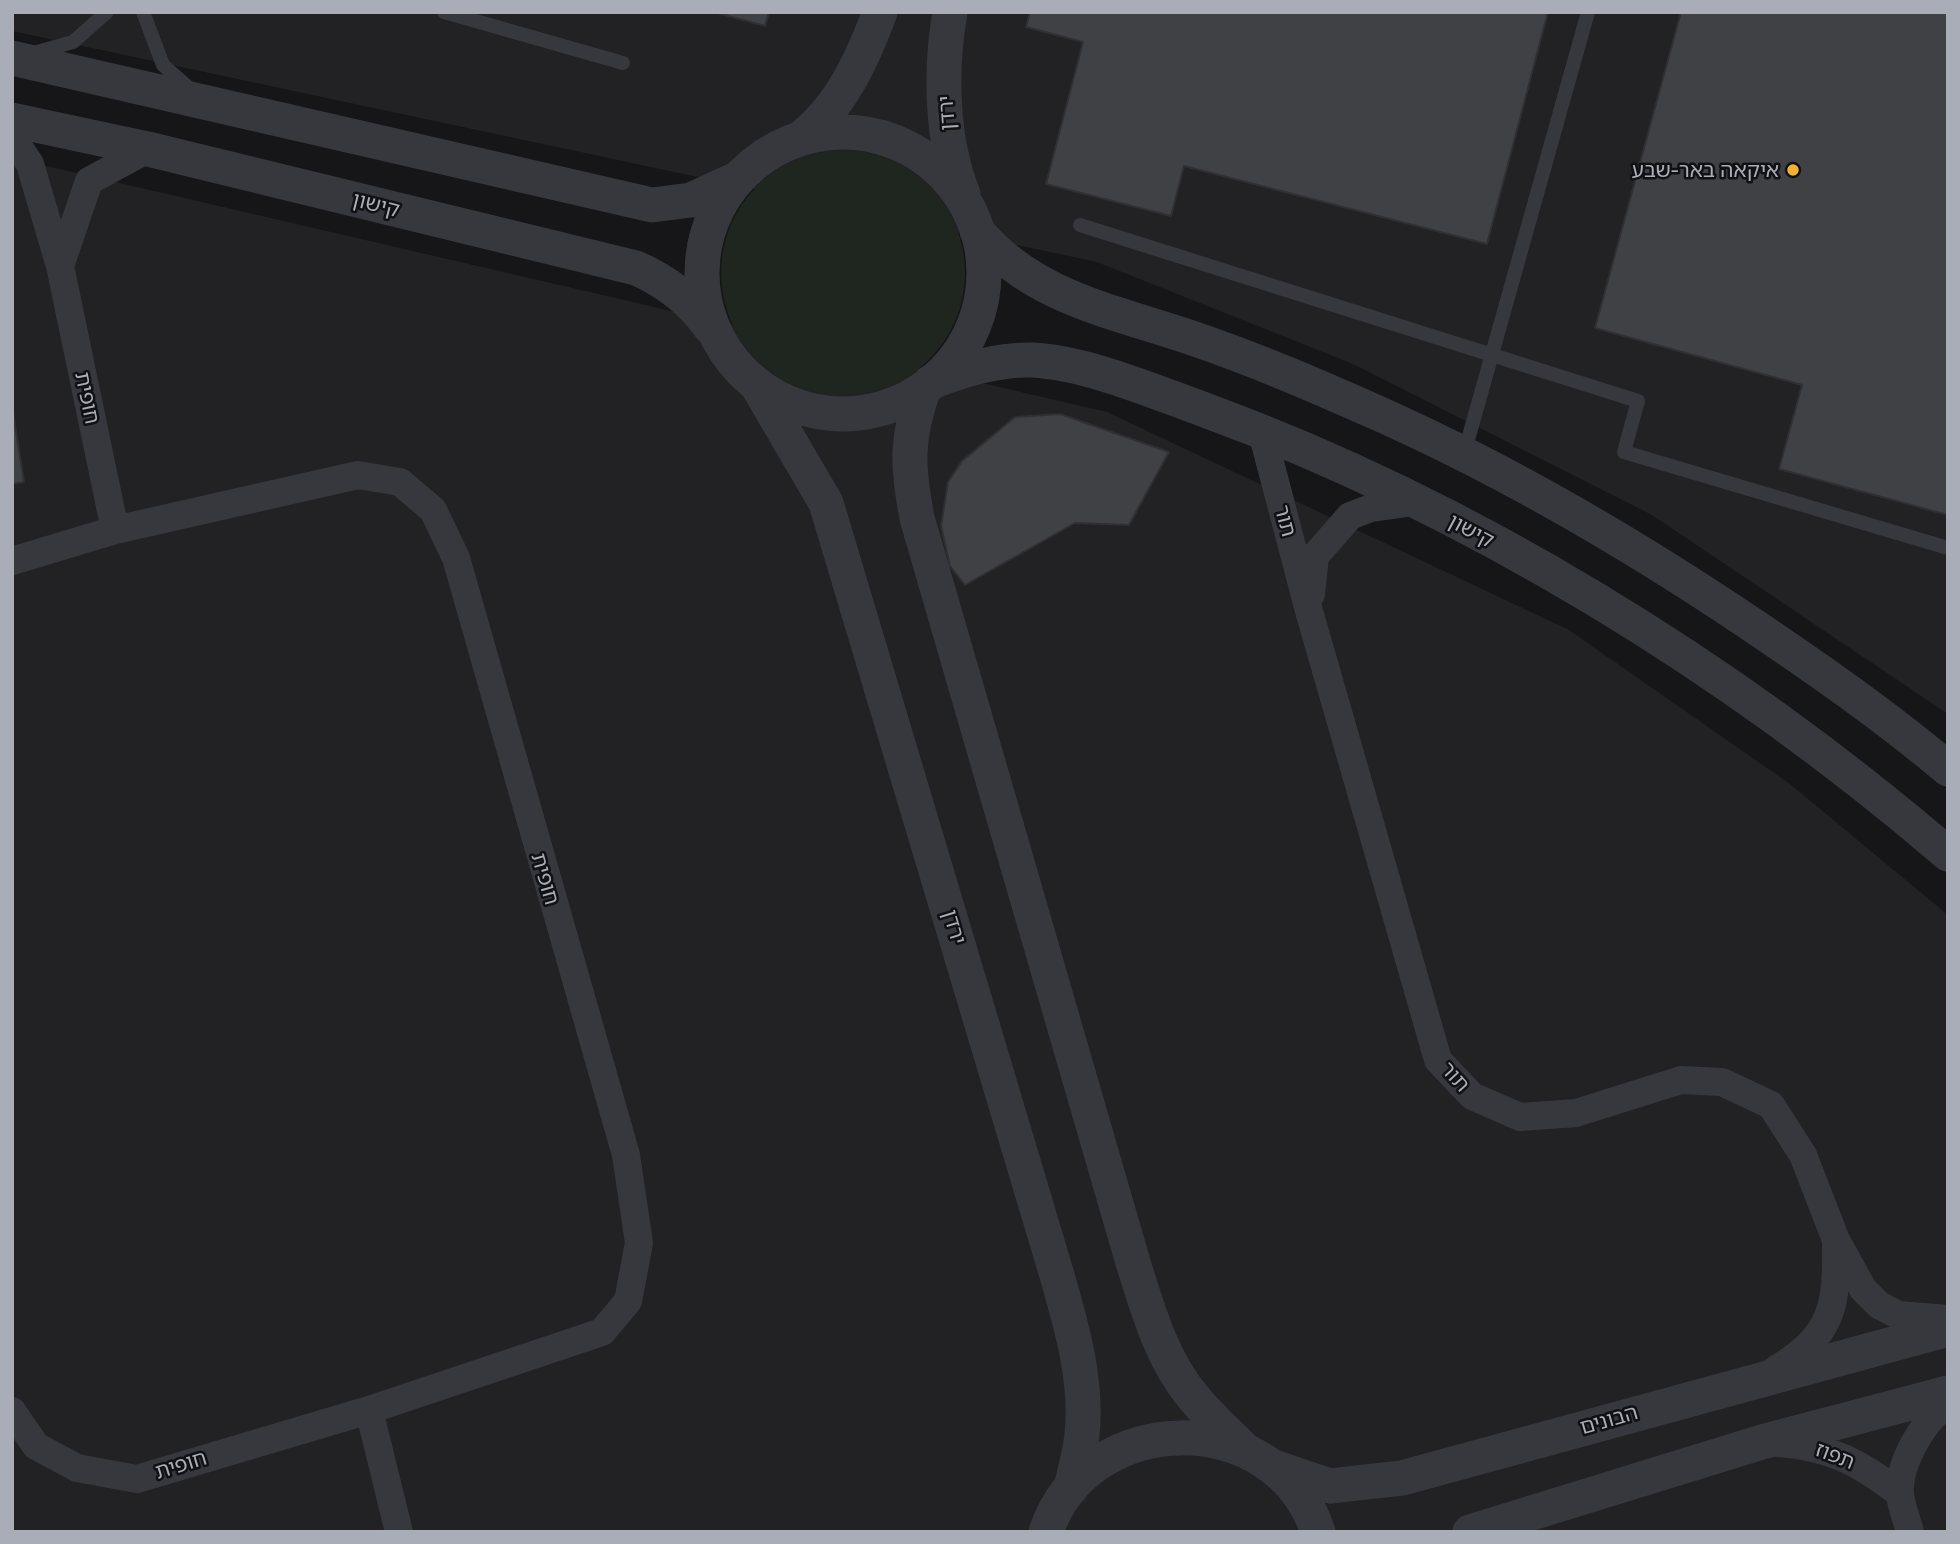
<!DOCTYPE html>
<meta charset="utf-8">
<style>
body{margin:0}
#map{position:relative;width:1960px;height:1544px;overflow:hidden;background:#161618;font-family:"Golos Text",sans-serif}
canvas{display:block}
.frame{position:absolute;inset:0;border:14px solid #a8adb8;pointer-events:none}
</style>
<div id="map">
<canvas width="1960" height="1544"></canvas>
<div class="frame"></div>
</div>
<script>
const c = document.querySelector('canvas').getContext('2d');
c.lineJoin = 'round';
function paint(path, color) {
  c.fillStyle = color;
  c.fill(path, 'evenodd');
}
function stroke(path, color, width, dash) {
  c.strokeStyle = color;
  c.lineWidth = width;
  c.lineCap = dash ? 'butt' : 'round';
  c.setLineDash(dash || []);
  c.stroke(path);
}
function label(font, color, halo, rows, align = 'center') {
  c.font = font + ' "Golos Text","Noto Sans Hebrew",sans-serif';
  c.lineWidth = 5;
  c.setLineDash([]);
  c.textBaseline = 'middle';
  c.strokeStyle = halo;
  c.fillStyle = color;
  for (const [text, x, y, turn = 0] of rows) {
    c.save();
    c.translate(x, y);
    c.rotate((+turn || 0) * Math.PI / 180);
    c.textAlign = isNaN(turn) ? turn : align;
    if (halo) c.strokeText(text, 0, 0);
    c.fillText(text, 0, 0);
    c.restore();
  }
}
const built = new Path2D(`
 M12,12H1948V714L1652,515L1353,364L1097,262L12,31Z
 M12,158L1107,412L1569,630L1790,784L1948,915V1532H12Z`);
const green = new Path2D(`
 M721 273a122 122 0 1 1 244 0a122 122 0 1 1-244 0Z`);
const building = new Path2D(`
 M714,12H769L765,26Z
 M1030,12H1548L1487,244L1184,166L1171,216L1046,184L1083,42L1026,27Z
 M1681,12H1948V515L1779,469L1802,385L1595,328Z
 M12,406L24,482L12,484Z
 M1060,414L1169,452L1129,525L1075,523L965,585L950,566L941,526L948,482L962,461L1015,417Z`);
const service = new Path2D(`
 M143,12L163,65L190,89
 M444,12L623,63
 M30,54L73,42L107,12
 M1080,225L1638,401L1624,452L1948,548
 M1464,454L1588,12`);
const minor = new Path2D(`
 M12,137L30,164L60,266L115,530L358,475L400,482L433,510L456,558L626,1155L639,1243L628,1301L602,1332L369,1410
 M60,266L89,181L148,149
 M1262,432L1309,611L1438,1060L1472,1096L1520,1117L1576,1113L1681,1080L1722,1082L1771,1105L1803,1155L1836,1240L1863,1289L1879,1305L1898,1315L1948,1319
 M12,561L115,530
 M1311,594L1315,556L1350,516L1371,508L1415,502
 M1775,1370C1833,1335 1837,1307 1836,1243
 M12,1411L36,1446L77,1468L137,1479L369,1410L399,1532
 M1779,1443C1830,1447 1859,1462 1899,1493
 M1910,1532C1907,1520 1901,1506 1900,1494C1898,1464 1924,1419 1948,1404`);
const tertiary = new Path2D(`
 M950,12C940,70 941,139 963,194
 M12,58L652,205L691,200L737,179
 M12,120L148,149L636,268C666,281 691,300 711,328
 M702 273a141 141 0 1 1 282 0a141 141 0 1 1-282 0Z
 M800,139C841,107 862,60 880,12
 M977,231C1032,297 1112,311 1189,337C1255,359 1319,387 1382,415C1520,477 1652,556 1776,641C1835,681 1894,723 1948,769
 M931,382C964,370 997,359 1032,360C1088,363 1152,391 1205,410C1472,508 1732,669 1948,854
 M757,385L826,503L1056,1272C1071,1324 1088,1381 1082,1435C1080,1452 1075,1471 1071,1488
 M924,388C906,439 907,465 917,518L1132,1259C1147,1307 1161,1359 1194,1398C1209,1416 1227,1433 1244,1449
 M1271,1466L1330,1486L1402,1478L1948,1329
 M1046,1532C1088,1407 1277,1406 1318,1532
 M1470,1532L1762,1442L1948,1393`);
const markers = [
 [1793,170,7,"#f2b134"]
];
const streetNames = [
 ["ירדן",947,113,-94],
 ["קישון",376,205,14],
 ["חופית",87,398,78],
 ["תור",1285,521,75],
 ["קישון",1471,531,28],
 ["חופית",545,879,74],
 ["ירדן",954,927,73],
 ["תור",1455,1077,48],
 ["הבונים",1609,1420,-16],
 ["תפוז",1835,1456,21],
 ["חופית",181,1465,-17]
];
const poiNames = [
 ["איקאה באר-שבע",1779,170]
];
paint(built, '#222225');
paint(green, '#1e261f');
paint(building, '#404145');
stroke(building, '#303034', 2);
stroke(service, '#37383d', 14);
stroke(minor, '#37383d', 28);
stroke(tertiary, '#37383d', 35);
for (const [x, y, r, color] of markers) {
  const dot = new Path2D();
  dot.arc(x, y, r, 0, 2 * Math.PI);
  c.fillStyle = color;
  c.fill(dot);
  stroke(dot, '#111113', 2.5);
}
label('21px', '#a8adb8', '#111113', streetNames);
label('21px', '#a8adb8', '#111113', poiNames, 'right');
</script>
